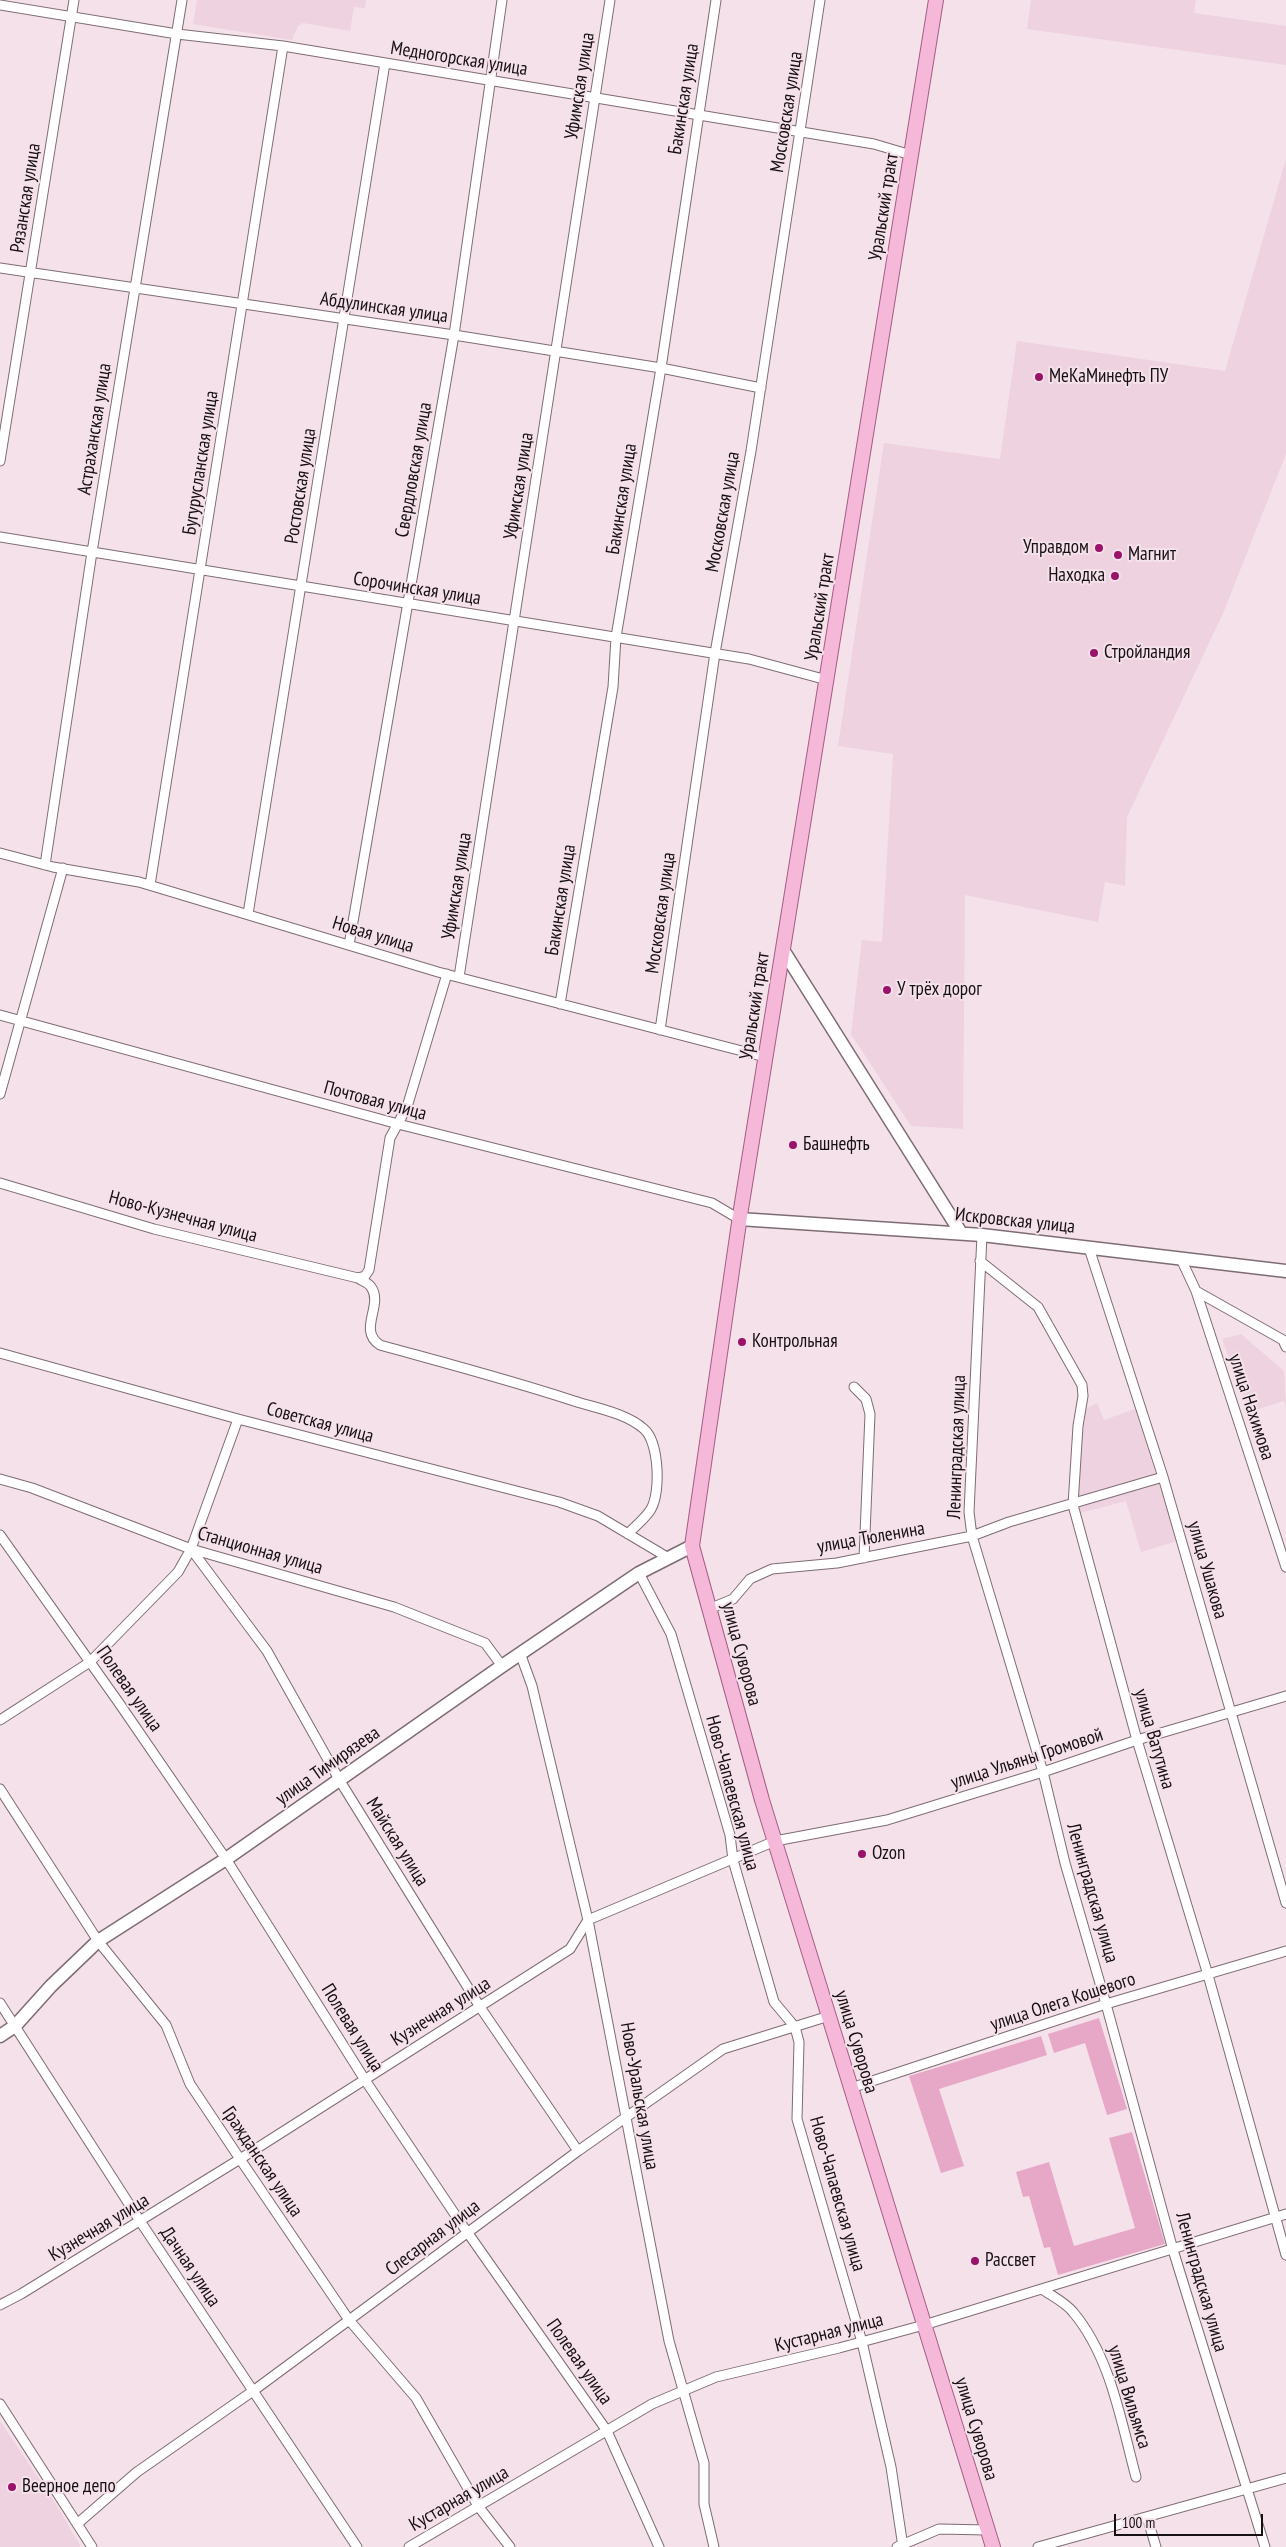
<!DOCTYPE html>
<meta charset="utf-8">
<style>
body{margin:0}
#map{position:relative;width:1286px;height:2547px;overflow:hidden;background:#f5e1ea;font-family:"PT Sans Narrow",sans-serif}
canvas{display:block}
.scale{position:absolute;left:1114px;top:2514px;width:149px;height:22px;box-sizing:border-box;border:2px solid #171013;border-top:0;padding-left:6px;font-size:15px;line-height:18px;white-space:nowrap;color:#171013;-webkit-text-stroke:4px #f5e1ea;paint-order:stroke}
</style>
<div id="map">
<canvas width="1286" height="2547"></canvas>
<div class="scale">100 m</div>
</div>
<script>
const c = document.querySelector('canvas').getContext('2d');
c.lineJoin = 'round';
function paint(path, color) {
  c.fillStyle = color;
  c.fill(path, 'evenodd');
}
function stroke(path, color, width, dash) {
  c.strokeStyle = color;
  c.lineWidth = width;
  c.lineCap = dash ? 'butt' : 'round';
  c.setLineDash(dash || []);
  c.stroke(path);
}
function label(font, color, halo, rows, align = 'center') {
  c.font = font + ' "PT Sans Narrow",sans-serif';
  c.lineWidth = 4;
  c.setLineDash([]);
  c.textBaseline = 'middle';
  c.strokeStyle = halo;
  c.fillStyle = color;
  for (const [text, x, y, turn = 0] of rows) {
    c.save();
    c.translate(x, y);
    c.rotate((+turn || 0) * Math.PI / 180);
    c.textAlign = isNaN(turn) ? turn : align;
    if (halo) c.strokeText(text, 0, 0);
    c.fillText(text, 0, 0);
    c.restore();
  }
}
const built = new Path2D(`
 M197,0H366L365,8L354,7L350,31L303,23L298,26L292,40L193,24Z
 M1031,0H1196L1194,13L1286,26V65L1027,29Z
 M1286,159V454L1224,611L1127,817L1125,886L1105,882L1098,922L965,895L963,1129L911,1126L851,1034L862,940L882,942L893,754L838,746L884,443L1000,459L1017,341L1225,371Z
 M1241,1334L1284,1371L1286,1407L1284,1401L1249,1412L1222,1339Z
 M1097,1403L1104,1420L1135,1409L1177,1541L1141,1552L1126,1501L1080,1513L1077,1504L1085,1409Z
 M0,2421L54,2501L81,2547H0Z`);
const green = new Path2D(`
 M1099,2018L1127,2109L1107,2115L1085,2043L1054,2053L1048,2034Z
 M1041,2036L1047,2055L939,2089L964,2166L941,2173L909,2076Z
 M1132,2132L1165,2244L1058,2275L1050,2247L1044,2248L1029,2196L1023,2197L1016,2172L1049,2162L1074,2246L1135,2228L1109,2138Z`);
const minor = new Path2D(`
 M0,5L177,34L283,46L874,144L911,155
 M0,268L454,335L661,368L761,388
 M0,461L74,0
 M0,537L749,659L827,680
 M0,853L53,867L139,882L438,972L765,1057
 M45,865L92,552L182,0
 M150,885L283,46
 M248,914L385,63
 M349,945L454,335L502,0
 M459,977L610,0
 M560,1004L613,687L616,637L661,368L716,0
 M0,1015L398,1124L712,1203L739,1219
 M660,1030L715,653L751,451L820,0
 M0,1094L63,868
 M0,1183L154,1229L358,1278C362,1281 369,1283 371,1287C384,1305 357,1330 380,1345C445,1363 510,1380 574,1401C596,1408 626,1413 644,1429C659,1442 661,1492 651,1509C646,1518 635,1526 628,1534
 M982,1235L969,1512L972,1536L1043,1772L1065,1863L1106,2004L1173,2250L1265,2547
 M1089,1248L1163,1477L1286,1903
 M1181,1259L1196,1291L1286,1567
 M980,1261L1038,1307L1082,1385L1083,1396L1078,1426L1073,1505L1137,1740L1208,1975L1286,2255
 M358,1278L365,1276L369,1270L390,1138L407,1107L447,974
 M1196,1291L1283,1340L1286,1347
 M0,1353L238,1419L559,1502L598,1516L667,1557
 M854,1387L866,1399L870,1414L864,1558
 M0,1479L32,1488L191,1549L394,1607L485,1643L502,1666
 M0,1535L119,1703L226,1859L365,2080L458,2219L607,2431L659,2547
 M191,1549L267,1651L340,1781L480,2007L578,2151
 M639,1573L671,1634L730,1835L733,1860L774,2002L795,2027L799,2042L797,2119L862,2342L891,2467L903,2547
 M709,1609L733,1599L750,1579L772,1569L837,1563L972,1536L1009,1522L1163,1477
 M520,1653L532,1686L588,1920L669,2341L704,2463V2504L714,2547
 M0,1720L90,1662L178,1572L191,1549L238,1419
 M0,1789L98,1941L166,2025L190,2084L240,2159L349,2320L416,2398L478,2506L510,2547
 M0,2003L140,2221L357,2547
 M851,2088L1106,2004L1286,1951
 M1042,2289C1052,2296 1066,2303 1073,2312C1111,2357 1121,2422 1136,2477
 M0,2305L21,2294L240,2159L570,1949L588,1920L775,1841L887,1820L1043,1772L1137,1740L1286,1696
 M0,2404L92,2547
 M1147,2517L1156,2547
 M77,2524L137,2472L253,2391L578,2151L723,2049L829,2016
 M409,2547L652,2404L716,2377L839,2348L924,2325L1286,2214
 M897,2547L939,2529L987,2530
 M1038,2547L1286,2478`);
const secondary = new Path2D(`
 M783,950L961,1233
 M739,1219L982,1235L1286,1271
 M0,2036L15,2026L51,1986L98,1941L226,1859L502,1666L639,1573L692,1546`);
const primary = new Path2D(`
 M936,0L741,1209L692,1546L762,1800L993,2547`);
const markers = [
 [1039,377,5,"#981369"],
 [1099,548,5,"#981369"],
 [1118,555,5,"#981369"],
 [1115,576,5,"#981369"],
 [1094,653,5,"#981369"],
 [887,990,5,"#981369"],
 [793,1145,5,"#981369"],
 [742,1342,5,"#981369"],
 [862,1854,5,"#981369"],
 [975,2261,5,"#981369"],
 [12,2487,5,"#981369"]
];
const streetNames = [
 ["Медногорская улица",459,59,9],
 ["Уфимская улица",580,86,-81],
 ["Бакинская улица",684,99,-81],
 ["Московская улица",787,112,-81],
 ["Рязанская улица",26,198,-81],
 ["Уральский тракт",884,207,-81],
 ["Абдулинская улица",384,308,8],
 ["Астраханская улица",95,429,-81],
 ["Бугурусланская улица",201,463,-81],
 ["Свердловская улица",414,470,-80],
 ["Ростовская улица",301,486,-81],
 ["Уфимская улица",519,486,-81],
 ["Бакинская улица",622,499,-81],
 ["Московская улица",723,512,-80],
 ["Сорочинская улица",417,589,9],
 ["Уральский тракт",820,607,-81],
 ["Уфимская улица",457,886,-81],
 ["Бакинская улица",561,900,-81],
 ["Московская улица",661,913,-82],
 ["Новая улица",373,935,17],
 ["Уральский тракт",755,1006,-81],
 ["Почтовая улица",375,1101,15],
 ["Ново-Кузнечная улица",183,1217,15],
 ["Искровская улица",1015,1221,6],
 ["улица Нахимова",1251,1407,72],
 ["Советская улица",320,1423,15],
 ["Ленинградская улица",957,1447,-88],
 ["улица Тюленина",871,1538,-10],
 ["Станционная улица",260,1551,16],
 ["улица Ушакова",1207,1570,74],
 ["улица Суворова",741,1654,75],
 ["Полевая улица",129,1689,55],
 ["улица Ватутина",1154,1739,74],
 ["улица Ульяны Громовой",1027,1759,-18],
 ["улица Тимирязева",328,1766,-35],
 ["Ново-Чапаевская улица",732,1793,75],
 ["Майская улица",397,1842,58],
 ["Ленинградская улица",1092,1893,74],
 ["улица Олега Кошевого",1063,2002,-18],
 ["Кузнечная улица",441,2012,-32],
 ["Полевая улица",352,2028,58],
 ["улица Суворова",856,2042,73],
 ["Ново-Уральская улица",639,2096,80],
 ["Гражданская улица",262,2162,56],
 ["Ново-Чапаевская улица",837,2194,74],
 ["Кузнечная улица",99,2228,-31],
 ["Слесарная улица",433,2238,-37],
 ["Дачная улица",190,2267,56],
 ["Ленинградская улица",1201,2282,74],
 ["Кустарная улица",829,2333,-14],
 ["Полевая улица",579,2362,55],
 ["улица Вильямса",1129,2397,73],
 ["улица Суворова",976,2429,73],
 ["Кустарная улица",459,2499,-30]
];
const poiNames = [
 ["МеКаМинефть ПУ",1049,377],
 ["Управдом",1089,548,"right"],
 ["Магнит",1128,555],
 ["Находка",1105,576,"right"],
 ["Стройландия",1104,653],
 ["У трёх дорог",897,990],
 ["Башнефть",803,1145],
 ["Контрольная",752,1342],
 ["Ozon",872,1854],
 ["Рассвет",985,2261],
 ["Веерное депо",22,2487]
];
paint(built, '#eed2df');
paint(green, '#e7a7c7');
stroke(minor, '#7e6c74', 11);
stroke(secondary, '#7e6c74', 15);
stroke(primary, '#a45e83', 16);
stroke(minor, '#fff', 9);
stroke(secondary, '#fff', 12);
stroke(primary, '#f6b8d9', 14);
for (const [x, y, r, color] of markers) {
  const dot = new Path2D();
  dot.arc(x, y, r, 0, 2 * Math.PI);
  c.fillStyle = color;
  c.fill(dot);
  stroke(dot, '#f5e1ea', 2);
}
label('19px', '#171013', '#f5e1ea', streetNames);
label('19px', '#171013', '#f5e1ea', poiNames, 'left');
</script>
